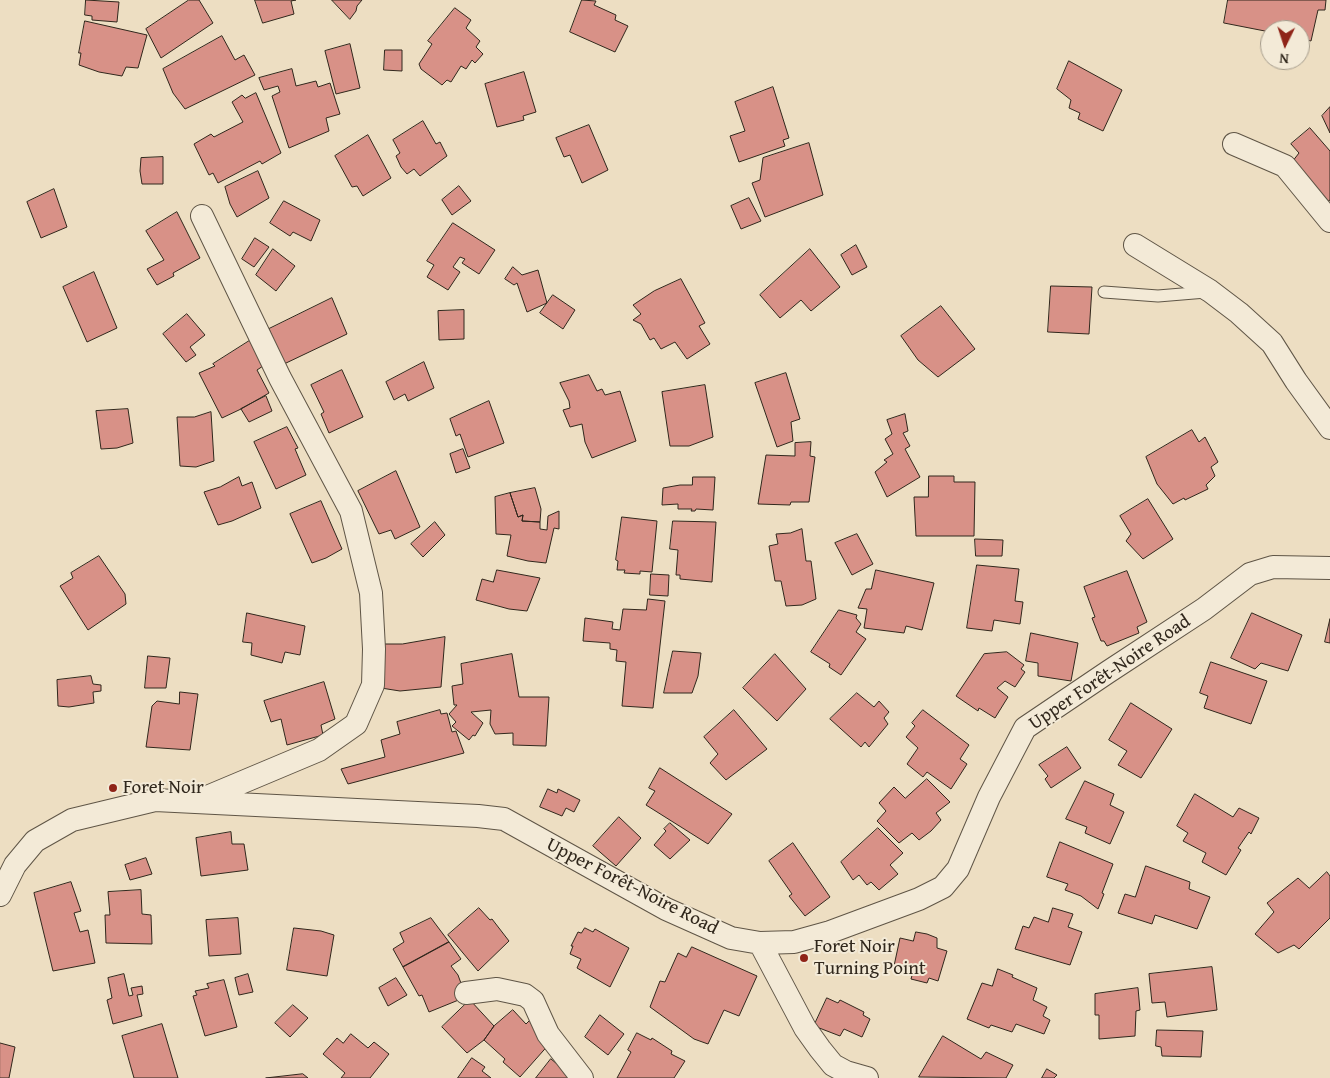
<!DOCTYPE html>
<meta charset="utf-8">
<style>
body{margin:0}
#map{position:relative;width:1330px;height:1078px;overflow:hidden;background:#eddec2;font-family:"Gentium Book Plus",serif}
canvas{display:block}
.north{position:absolute;left:1260px;top:20px;width:50px;height:50px;box-sizing:border-box;background:#f3ead7;border:1px solid #a59c8c;border-radius:50%;rotate:184deg;font-size:14px;font-weight:700;line-height:20px;text-align:center;color:#30271c}
.north::after{content:'';display:block;margin:auto;width:18px;height:22px;background:#8f2418;clip-path:polygon(50% 0,100% 100%,50% 72%,0 100%)}
</style>
<div id="map">
<canvas width="1330" height="1078"></canvas>
<div class="north">N</div>
</div>
<script>
const c = document.querySelector('canvas').getContext('2d');
c.lineJoin = 'round';
function paint(path, color) {
  c.fillStyle = color;
  c.fill(path, 'evenodd');
}
function stroke(path, color, width, dash) {
  c.strokeStyle = color;
  c.lineWidth = width;
  c.lineCap = dash ? 'butt' : 'round';
  c.setLineDash(dash || []);
  c.stroke(path);
}
function label(font, color, halo, rows, align = 'center') {
  c.font = font + ' "Gentium Book Plus",serif';
  c.lineWidth = 4;
  c.setLineDash([]);
  c.textBaseline = 'middle';
  c.strokeStyle = halo;
  c.fillStyle = color;
  for (const [text, x, y, turn = 0] of rows) {
    c.save();
    c.translate(x, y);
    c.rotate((+turn || 0) * Math.PI / 180);
    c.textAlign = isNaN(turn) ? turn : align;
    if (halo) c.strokeText(text, 0, 0);
    c.fillText(text, 0, 0);
    c.restore();
  }
}
const building = new Path2D(`
 M86,0L119,2L117,22L92,20V16L85,15Z
 M189,0H199L213,23L161,58L146,29Z
 M255,0H296L291,1L294,14L263,23Z
 M332,0H362L357,6L356,11L350,19Z
 M582,0L596,1L594,5L616,15L615,20L628,26L615,52L570,32Z
 M1228,0H1326L1325,10H1318L1311,41L1307,40L1306,45L1300,44V30H1270V32L1224,23Z
 M455,8L471,20L466,28L480,41L476,47L483,54L475,63L472,60L466,69L461,66L451,82L447,80L442,85L421,69L419,64L432,44L428,41Z
 M85,21L147,35L138,68L126,67L122,76L99,72L79,65L81,53H79Z
 M222,36L235,60L244,55L255,75L185,109L173,93L163,69Z
 M350,44L360,88L336,94L325,51Z
 M385,50H402V71L384,70Z
 M1069,61L1122,90L1103,131L1078,119L1080,113L1069,108L1071,100L1057,89Z
 M292,69L296,86L316,81L318,87L330,83L340,114L326,118L329,131L289,148L272,96L280,92L278,86L264,90L259,78Z
 M524,72L536,112L523,116L524,120L497,127L485,84Z
 M773,87L789,138L783,140L785,146L739,162L730,136L745,131L735,102Z
 M256,93L281,153L262,164L260,161L218,183L213,173L209,175L194,144L211,134L214,137L243,122L232,102L242,95L245,98Z
 M1330,107V133L1322,116Z
 M423,121L436,144L440,142L447,156L420,176L414,169L407,174L401,167L396,156L400,153L393,140Z
 M589,125L608,170L582,183L570,155L564,157L556,138Z
 M1310,128L1330,151V200L1327,202L1292,162L1299,153L1291,144Z
 M368,135L391,178L363,196L357,186L352,187L335,156Z
 M809,143L823,195L765,217L752,183L760,180L763,158Z
 M163,157V184H142L140,171L141,158Z
 M258,171L269,198L237,217L230,204L225,187Z
 M459,186L471,201L452,215L442,200Z
 M54,189L67,227L41,238L27,202Z
 M749,198L761,221L741,229L731,206Z
 M284,201L320,220L311,241L293,232L290,236L270,223Z
 M177,212L200,258L173,273L174,276L157,285L147,269L164,260L146,231Z
 M453,223L495,250L479,274L462,263L465,259L460,257L453,267L460,272L448,290L427,277L434,265L427,261Z
 M255,238L269,247L254,267L242,259Z
 M856,245L867,267L852,275L841,255Z
 M273,249L295,266L276,291L256,275Z
 M810,249L840,287L811,311L801,300L780,318L760,295Z
 M513,267L522,275L538,270L547,303L527,312L517,283L514,285L505,279Z
 M94,272L117,328L87,342L63,287Z
 M681,279L705,323L699,326L710,344L687,359L675,342L661,349L654,338L650,340L641,324L633,320L641,314L633,305L654,291Z
 M1051,286L1092,287L1089,334L1048,332Z
 M553,295L575,310L563,329L540,313Z
 M332,298L347,334L284,364L269,329Z
 M941,306L975,349L938,377L918,360L901,336Z
 M464,310V339L439,340L438,311Z
 M187,314L205,335L190,347L196,355L186,362L163,334Z
 M254,338L266,364L257,370L269,393L241,409L222,418L199,373L215,366L213,364Z
 M424,362L434,388L408,401L405,394L394,400L386,382Z
 M342,370L363,417L329,433L321,414L324,412L311,385Z
 M786,373L800,419L791,422L793,441L777,447L755,383Z
 M589,375L597,391L602,389L605,395L620,391L636,441L592,458L585,442L582,424L570,427L563,410L570,408L569,401L560,383Z
 M705,385L713,437L689,446H670L662,392Z
 M266,396L272,411L249,422L241,409Z
 M489,401L504,443L468,457L460,434L456,436L450,419Z
 M128,409L133,443L117,448L101,449L96,411Z
 M211,412L214,461L196,467L180,466L177,417H194Z
 M905,414L908,431L903,433L910,446L905,449L920,477L887,497L875,472L887,462L884,460L893,454L885,439L892,434L887,420Z
 M287,427L298,448L295,449L306,475L276,489L254,442Z
 M1192,430L1199,442L1205,437L1218,462L1211,467L1215,476L1206,485L1208,489L1185,500L1184,498L1173,504L1157,484L1146,457Z
 M811,442L810,456L815,457L809,502H791L790,505L758,504L766,455L795,456V443Z
 M463,449L470,468L456,473L450,454Z
 M396,471L420,527L395,539L391,530L379,534L358,491Z
 M929,476H954V482H975L974,536H916L914,497H928Z
 M239,477L242,486L252,482L261,508L232,521L218,525L204,492L220,487Z
 M693,477H715L713,510L696,509L695,511H691L692,509H678V504L662,505L663,488L680,485H692Z
 M535,488L541,509L540,522L522,521L523,515L518,517L510,493Z
 M510,493L518,517L523,515L522,521L540,522V529L547,530L548,516L559,511V529L554,528L546,563L528,561L507,556L511,535L496,534L495,497Z
 M1148,499L1173,539L1143,559L1126,541L1131,534L1120,516Z
 M321,501L342,549L326,558L312,563L290,514Z
 M622,517L657,521L652,572L640,571V574L624,573L625,570H617L618,561L616,560Z
 M673,521L716,522L712,582L680,579V575H676L678,550L670,549Z
 M435,522L445,535L423,557L411,544Z
 M802,529L806,561H811L816,599L802,605L786,606L781,581H775L769,546L778,544L776,534L790,533Z
 M857,534L873,564L852,575L835,543Z
 M975,539L1003,540L1002,556H976Z
 M99,556L125,594L126,604L88,630L60,586L73,578L71,573Z
 M977,565L1019,569L1015,601L1023,602L1020,624L994,620L992,631L967,628Z
 M497,570L540,578L527,611L509,609L476,600L482,579L493,582Z
 M876,570L934,583L922,630L906,626L904,633L864,628L867,609L858,608L866,589H871Z
 M1127,571L1147,622L1137,627L1139,633L1107,646L1104,641H1101L1092,618L1095,617L1084,587Z
 M651,574L669,575L668,596L650,595Z
 M648,599L665,601L653,708L622,706L626,662L616,661L617,650L610,649V643L583,641L585,618L613,622L612,629L620,630L623,609L646,610Z
 M839,610L857,615L856,618L861,624L856,632L866,639L841,675L829,667L830,664L811,652Z
 M247,613L305,626L300,655L285,652L282,663L251,655L252,643L243,642Z
 M1252,613L1302,635L1288,671L1261,663L1255,669L1231,658Z
 M1330,619V643L1325,642Z
 M1031,633L1078,643L1071,681L1038,676V663L1026,661Z
 M445,637L441,687L400,691L381,688V644H402Z
 M673,651L701,653L698,676L692,693H664Z
 M1007,652L1024,665L1021,669L1025,672L1015,687L1005,681L997,688L1008,697L995,718L979,708L978,711L956,696L984,654Z
 M512,654L519,697H549L546,746L513,745V733L495,734L490,724L491,710L471,712L483,723L475,736L473,735L469,740L452,726L456,722L449,714L457,705H454L452,686L463,684L461,664Z
 M775,654L806,689L777,721L743,688Z
 M148,656L170,658L166,688H145Z
 M1211,662L1267,681L1251,724L1204,708L1208,696L1200,693Z
 M91,676L93,684L101,685V691L93,692L94,703L69,707L58,706L57,680Z
 M324,682L335,719L321,725L323,735L287,745L281,719L271,722L264,701Z
 M180,692L198,694L190,750L146,747L152,706L157,701L179,704Z
 M857,693L874,707L879,701L889,712L884,718L888,724L869,747L865,742L861,747L830,719Z
 M1131,703L1172,729L1141,778L1118,765L1127,751L1109,740Z
 M440,710L441,714L447,713L452,732L456,731L464,753L348,784L341,769L385,757L381,740L400,734L397,722Z
 M734,710L767,749L726,780L710,763L718,754L704,737Z
 M923,710L969,745L960,759L967,764L951,789L927,772L923,777L907,764L918,748L906,737L915,726L912,723Z
 M1067,747L1081,768L1051,788L1045,779L1048,776L1039,765Z
 M660,768L732,814L708,844L646,805L655,791L649,788Z
 M927,779L950,802L936,813L941,820L931,831L919,840L912,833L899,843L877,821L886,811L879,803L894,787L905,798Z
 M1085,781L1114,794L1110,805L1124,812L1110,844L1085,833L1087,827L1066,819Z
 M548,789L557,793L558,789L580,800L574,812L566,808L562,816L540,807Z
 M1195,794L1233,817L1239,808L1259,818L1251,834L1249,832L1238,848L1241,850L1226,875L1202,862L1206,853L1183,841L1188,833L1177,826Z
 M619,817L641,838L616,866L593,846Z
 M670,823L690,840L670,859L654,845L666,831L664,829Z
 M878,828L903,853L890,865L898,874L879,890L871,882L867,885L859,875L853,880L841,862Z
 M231,832L232,844H244L248,870L201,876L196,838Z
 M1060,842L1113,864L1102,893L1104,894L1098,909L1081,896L1065,890L1068,884L1047,877Z
 M793,843L830,897L805,916L789,896L792,894L769,861Z
 M146,858L152,874L130,880L125,865Z
 M1146,866L1190,882L1189,889L1210,897L1197,929L1155,915L1152,924L1118,913L1125,894L1135,897Z
 M1327,872L1330,876V918L1299,949L1294,945L1278,953L1255,934L1274,912L1267,903L1298,878L1309,888Z
 M71,882L81,911L74,913L80,932L88,930L95,963L53,971L34,893Z
 M141,890L142,914L151,915L152,944L106,943L105,915H110L108,892Z
 M479,908L490,920L492,919L509,941L478,971L448,935Z
 M1053,908L1073,914L1068,927L1082,932L1070,965L1015,949L1023,926L1029,928L1034,917L1048,922Z
 M238,918L241,954L209,956L206,920Z
 M431,918L449,942L403,967L393,949L404,942L400,933Z
 M294,928L321,931L334,935L327,976L287,970Z
 M585,928L593,932L595,929L629,948L610,987L577,968L581,959L570,954L573,946H571L578,932L581,933Z
 M916,932L927,934L937,938V948L947,951L938,981L929,978L927,983L911,979L913,972L894,966L900,938L913,941Z
 M449,942L461,959L451,966L458,975L466,997L429,1012L422,995L419,996L403,967Z
 M692,947L757,976L739,1016L724,1010L708,1044L694,1039L650,1007L660,981L665,982L678,953L686,957Z
 M1212,967L1217,1010L1167,1017L1165,1002L1152,1003L1149,974Z
 M998,969L1013,975L1012,977L1037,988L1033,1000L1047,1007L1043,1016L1050,1020L1044,1034L1016,1024L1012,1032L991,1025L989,1028L967,1019L982,983L992,986Z
 M124,974L129,996L133,995L131,988L142,986L143,994L137,995L142,1016L113,1024L107,1000L112,998L108,978Z
 M248,974L253,992L239,995L235,978Z
 M396,978L407,995L388,1006L379,988Z
 M224,980L237,1027L205,1036L193,996L197,995L195,991L209,988L207,984Z
 M1138,988L1140,1010L1136,1011L1135,1036L1099,1039V1015H1095V994Z
 M827,998L838,1003L840,1000L864,1012L863,1015L870,1019L862,1037L844,1029L840,1036L814,1026Z
 M470,1000L494,1026L484,1040L467,1053L442,1027Z
 M293,1005L308,1018L290,1037L275,1023Z
 M513,1010L526,1024L530,1020L551,1042L520,1077L503,1062L505,1059L484,1040L494,1026Z
 M600,1015L624,1034L608,1055L585,1037Z
 M162,1024L178,1078H134L122,1036Z
 M1157,1030L1203,1031L1201,1057L1162,1056L1161,1047L1156,1046Z
 M637,1033L651,1040L652,1038L672,1051L671,1054L685,1061L674,1078H617L631,1052L628,1050Z
 M351,1034L368,1048L374,1042L389,1054L370,1078H341L345,1073L323,1054L337,1038L343,1043Z
 M943,1036L981,1059L986,1052L1013,1065L1006,1078L919,1077Z
 M0,1043L15,1047L9,1078H0Z
 M472,1058L485,1067L482,1071L491,1078H458Z
 M551,1059L574,1078H536Z
 M1047,1069L1057,1075L1054,1078H1042Z
 M303,1074L308,1078H266Z`);
const lane = new Path2D(`
 M1104,292L1158,296L1206,292`);
const street = new Path2D(`
 M1234,144L1285,166L1330,221
 M1135,245L1210,291L1239,313L1272,343L1296,381L1330,428
 M200,800L319,750L356,724L373,685L374,649L371,593L351,511L280,378L202,216
 M0,895L15,865L35,841L72,820L155,800L478,816L504,819L666,909L731,938L760,943L794,942L830,932L919,899L943,887L958,869L989,797L1025,728L1108,672L1204,609L1250,574L1273,567L1330,568
 M760,943L805,1028L820,1049L833,1065L846,1072L867,1078
 M466,993L497,989L525,995L533,1001L548,1034L582,1078`);
const markers = [
 [113,788,5,"#8f2418"],
 [804,958,5,"#8f2418"]
];
const streetNames = [
 ["Upper Forêt-Noire Road",1110,673,-34],
 ["Upper Forêt-Noire Road",632,887,27]
];
const poiNames = [
 ["Foret Noir",123,788],
 ["Foret Noir",814,947],
 ["Turning Point",814,969]
];
paint(building, '#d89187');
stroke(building, '#30271c', 1);
stroke(lane, '#5f5546', 13);
stroke(street, '#5f5546', 24);
stroke(lane, '#f3ead7', 11);
stroke(street, '#f3ead7', 22);
for (const [x, y, r, color] of markers) {
  const dot = new Path2D();
  dot.arc(x, y, r, 0, 2 * Math.PI);
  c.fillStyle = color;
  c.fill(dot);
  stroke(dot, '#f3ead7', 2);
}
label('19px', '#30271c', '#f3ead7', streetNames);
label('19px', '#30271c', '#f3ead7', poiNames, 'left');
</script>
